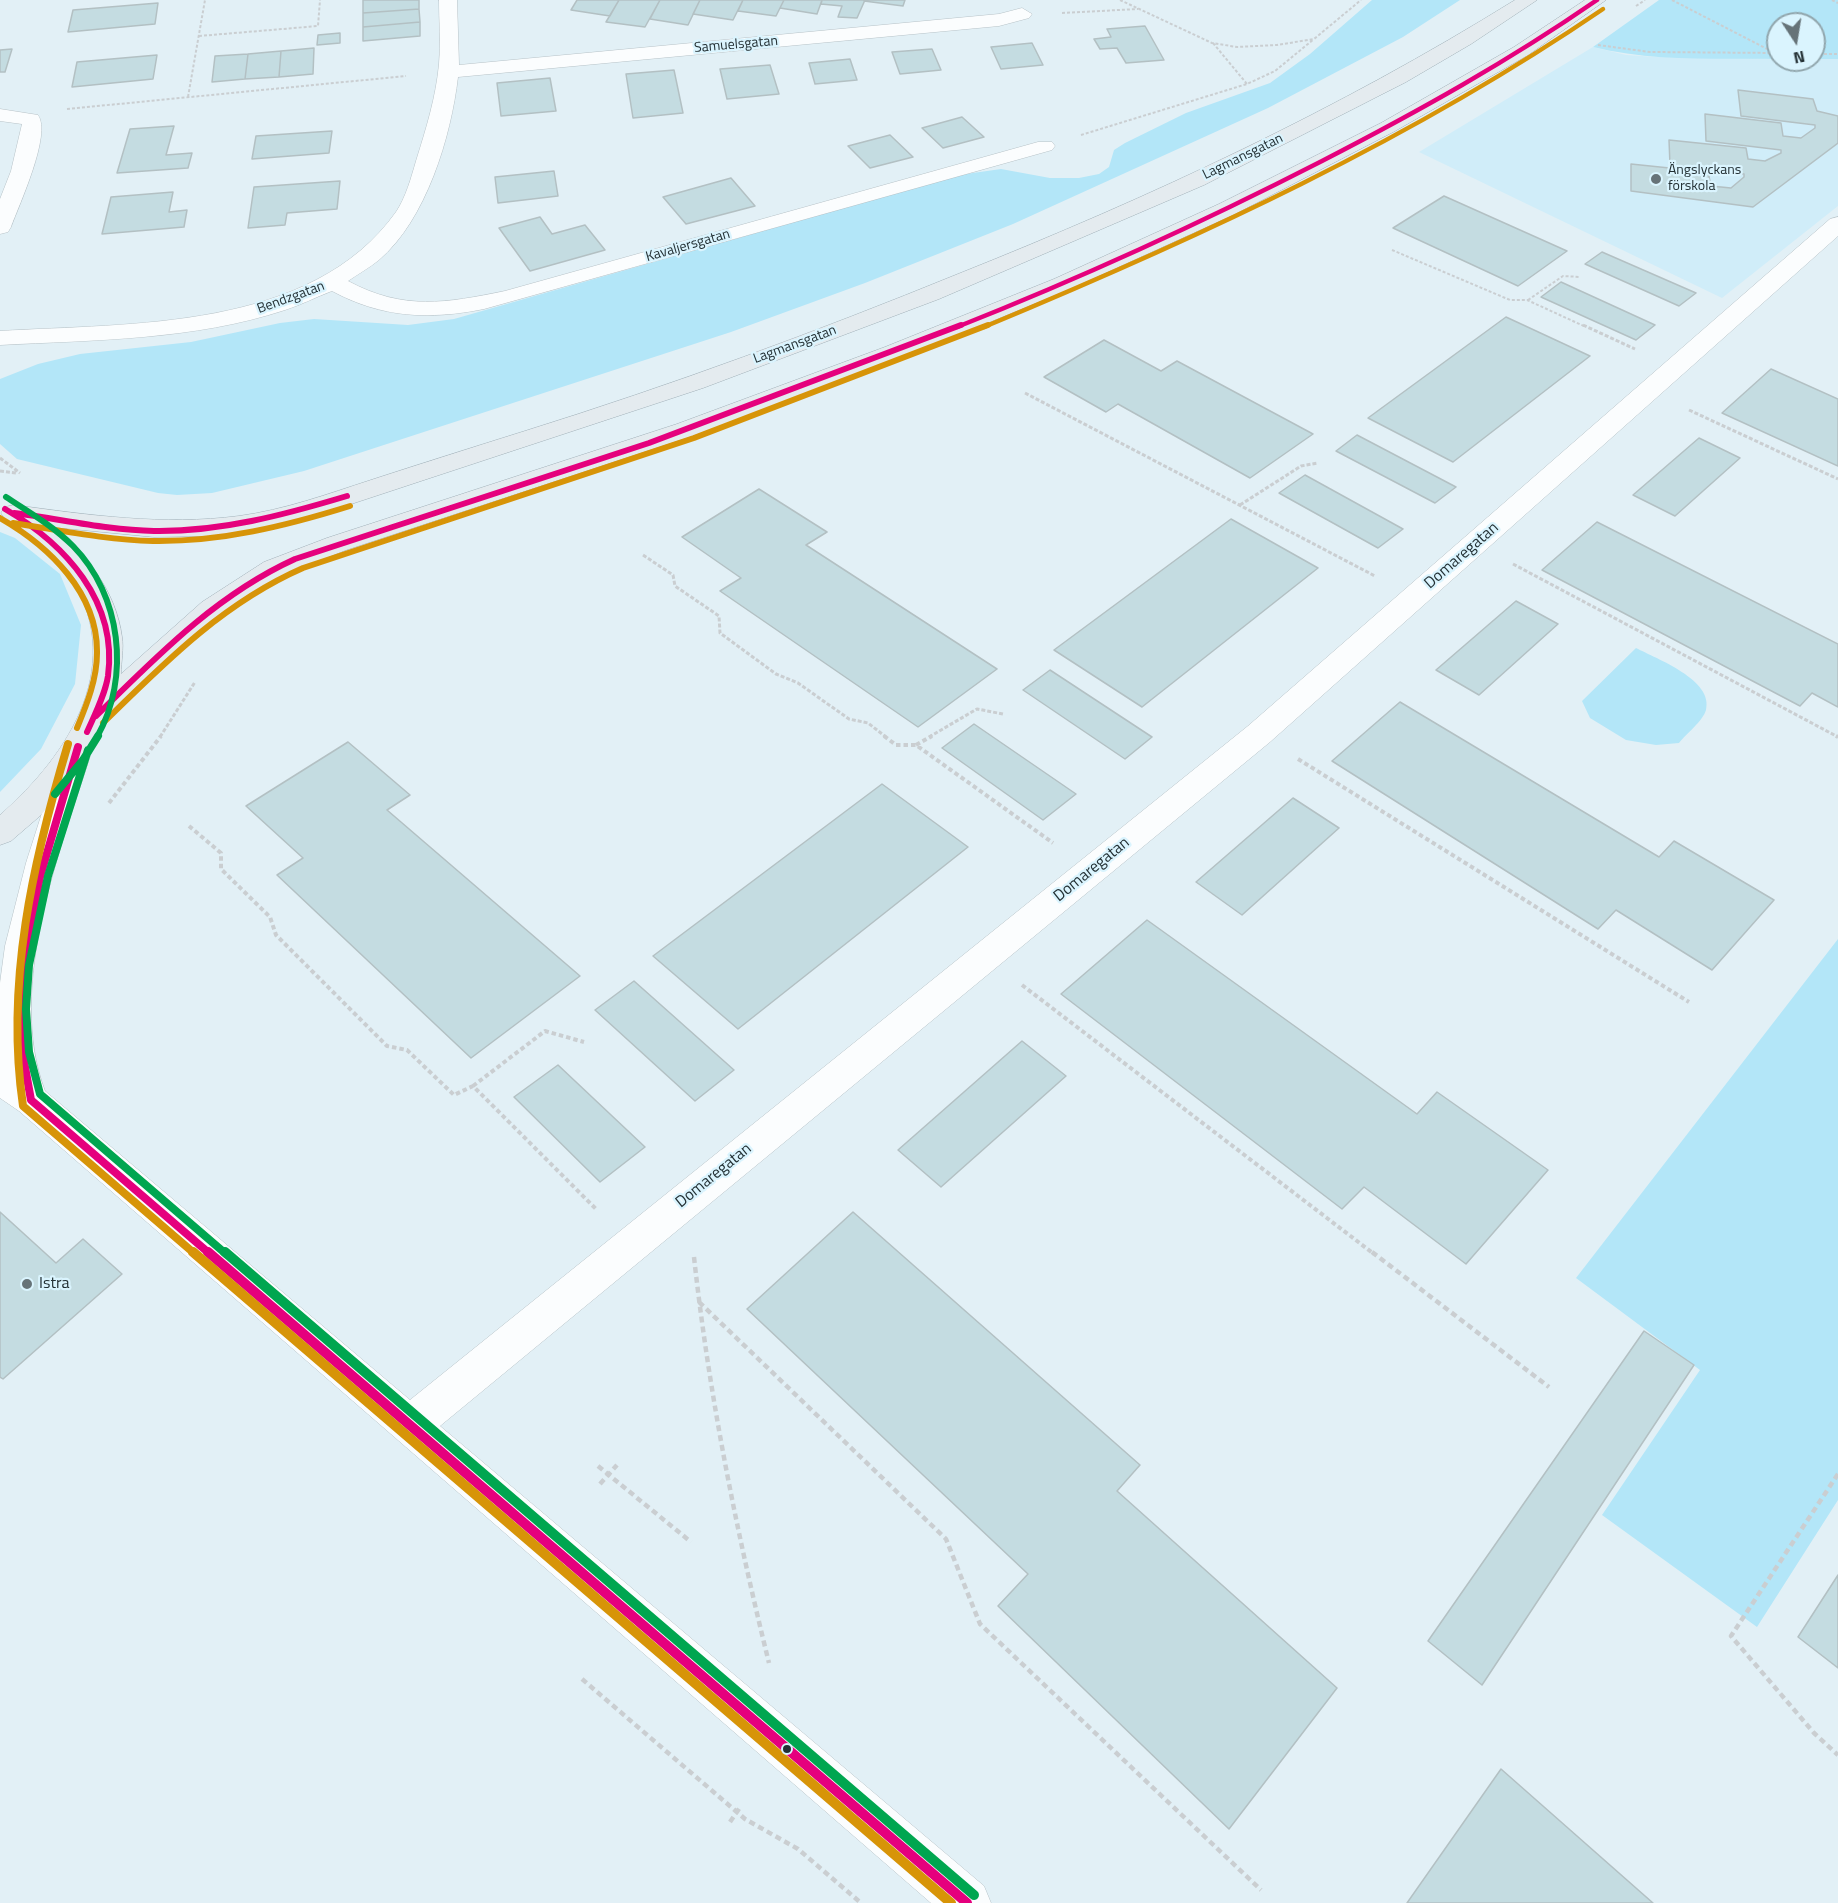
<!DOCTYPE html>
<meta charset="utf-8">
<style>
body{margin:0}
#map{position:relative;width:1838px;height:1903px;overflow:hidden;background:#e2f0f6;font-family:"Titillium Web",sans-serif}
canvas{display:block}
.north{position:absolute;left:1766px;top:12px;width:60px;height:60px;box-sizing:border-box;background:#daf4fe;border:2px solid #91a6ad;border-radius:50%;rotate:168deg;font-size:16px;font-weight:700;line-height:24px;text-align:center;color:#233034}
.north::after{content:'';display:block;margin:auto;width:21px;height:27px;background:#667378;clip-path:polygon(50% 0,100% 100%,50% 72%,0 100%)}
</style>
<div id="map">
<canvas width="1838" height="1903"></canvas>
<div class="north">N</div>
</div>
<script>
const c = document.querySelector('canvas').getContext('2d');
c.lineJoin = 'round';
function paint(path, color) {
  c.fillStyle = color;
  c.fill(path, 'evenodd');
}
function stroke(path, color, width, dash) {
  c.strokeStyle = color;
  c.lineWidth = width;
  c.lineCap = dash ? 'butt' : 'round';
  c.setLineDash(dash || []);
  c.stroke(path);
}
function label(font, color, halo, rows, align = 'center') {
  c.font = font + ' "Titillium Web",sans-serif';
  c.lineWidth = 4.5;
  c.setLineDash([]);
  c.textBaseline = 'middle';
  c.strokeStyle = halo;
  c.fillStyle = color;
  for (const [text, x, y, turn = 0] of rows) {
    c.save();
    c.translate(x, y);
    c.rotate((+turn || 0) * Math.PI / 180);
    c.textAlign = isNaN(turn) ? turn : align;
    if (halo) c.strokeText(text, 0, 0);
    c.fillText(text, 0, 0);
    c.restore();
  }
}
const built = new Path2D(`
 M1593,47L1626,55L1656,57L1838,59V206L1722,298L1419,152Z`);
const green = new Path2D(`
 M1372,0H1460L1403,37L1268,108L1013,224L865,283L731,332L304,471L212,493L177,495L158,493L17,459L0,444V379L38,364L80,354L191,342L280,323L314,319L408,325L454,319L959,175L1001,169L1050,178H1079L1099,174L1109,167L1114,150L1125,143L1186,113L1270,83L1310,54Z
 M1659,0H1838V59H1814V24H1778V59C1716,58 1653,62 1593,47Z
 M0,532L15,538L60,574L81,625L75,684L41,749L0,792Z
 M1636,648C1657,659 1714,680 1706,710C1703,721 1686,734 1679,743L1656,745L1626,740L1590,718L1582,701Z
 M1838,939V1500L1757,1627L1602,1515L1700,1370L1576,1278Z`);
const building = new Path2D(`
 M363,0H419V9L363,13Z
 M577,0H619L610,16L571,10Z
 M619,0H660L645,27L606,22Z
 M660,0H700L688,25L650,19Z
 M700,0H743L733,20L693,14Z
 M743,0H784L776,16L738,11Z
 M784,0H822L817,14L780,8Z
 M822,0H865L857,18L838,17L842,6L821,4Z
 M905,0L903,6L864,1L865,0Z
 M158,3L155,24L68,32L73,10Z
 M419,9L420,22L363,27V13Z
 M420,22V36L363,41V27Z
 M1145,26L1164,60L1126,63L1117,48L1100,49L1094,39L1111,37L1107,29Z
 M340,33V43L317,45L318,35Z
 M1032,43L1043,65L1001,69L991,47Z
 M314,48L313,74L279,77L281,51Z
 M12,49L5,72H0V50Z
 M932,49L941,70L900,74L892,52Z
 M281,51L279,77L245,79L248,54Z
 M248,54L245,79L212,82L215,56Z
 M157,55L153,79L72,87L77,62Z
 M850,59L857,80L815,84L809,63Z
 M770,65L779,94L727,99L720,69Z
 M674,70L683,113L633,118L626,74Z
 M550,78L556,111L501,116L497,83Z
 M1738,90L1813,99L1817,111L1838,116V143L1753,207L1631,191V164L1708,172L1711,186L1731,188L1744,177V174L1670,165L1669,140L1746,148L1748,159L1765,161L1781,153V150L1706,141L1705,114L1781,123L1783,136L1801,138L1815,128V125L1741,116Z
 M962,117L984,137L943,148L922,128Z
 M174,126L166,155L192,153L188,168L117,173L130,129Z
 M332,131L329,153L252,159L256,136Z
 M890,135L913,157L870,168L848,146Z
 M554,171L558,196L498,203L495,177Z
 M731,178L755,206L686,224L663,197Z
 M340,181L337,209L287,213L285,225L248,228L254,187Z
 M173,192L169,212L187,210L184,227L102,234L111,197Z
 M1444,196L1567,251L1518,286L1393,228Z
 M540,217L552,234L585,225L605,250L530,271L499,228Z
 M1602,252L1696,293L1679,306L1585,264Z
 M1561,282L1655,325L1636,340L1541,297Z
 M1506,317L1590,356L1453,462L1368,418Z
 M1104,340L1161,371L1177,361L1313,434L1250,478L1118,404L1106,412L1044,377Z
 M1771,369L1838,399V466L1722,413Z
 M1357,435L1456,487L1435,503L1336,451Z
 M1699,438L1740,458L1675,516L1633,495Z
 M1305,475L1403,529L1378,548L1279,493Z
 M759,489L827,532L806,545L997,669L918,727L720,591L741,578L682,537Z
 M1231,519L1318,568L1142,707L1054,650Z
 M1597,522L1838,644V707L1812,693L1800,706L1542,570Z
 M1516,601L1558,624L1479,695L1436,670Z
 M1050,670L1152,737L1125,759L1023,690Z
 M1400,702L1659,857L1674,841L1774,900L1712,970L1616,910L1598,929L1332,761Z
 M974,724L1076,794L1043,820L942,748Z
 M348,742L410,795L387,810L580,976L471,1058L277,875L303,858L246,806Z
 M882,784L968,847L738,1029L653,956Z
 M1293,798L1339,828L1242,915L1196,882Z
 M1147,920L1417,1114L1437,1092L1548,1170L1466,1264L1364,1187L1342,1209L1061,994Z
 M634,981L734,1070L695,1101L595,1010Z
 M1022,1041L1066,1076L941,1187L898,1150Z
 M558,1065L645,1147L600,1182L514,1097Z
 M0,1212L56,1263L83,1239L122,1274L3,1379L0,1377Z
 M853,1212L1140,1465L1117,1491L1337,1688L1229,1829L998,1606L1028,1574L747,1309Z
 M1644,1331L1694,1365L1482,1685L1428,1641Z
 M1838,1575V1668L1798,1637Z
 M1501,1769L1653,1903H1407Z`);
const pathFar3 = new Path2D(`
 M1120,0L1212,43L1237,47L1277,45L1314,39L1361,0
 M1672,0L1773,52
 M1832,0L1838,3
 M1636,6L1645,0
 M1062,13L1138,9
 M199,36L318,26L320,0
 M1213,43L1247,84
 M1598,45L1650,52L1778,53
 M1814,54H1838
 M188,97L205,0
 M67,109L406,76
 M1081,135L1247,84L1275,71L1314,39
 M1392,250L1510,300H1527L1586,327
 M1528,300L1563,276L1580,277`);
const pathFar2 = new Path2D(`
 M1583,325L1635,349
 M1025,393L1375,576
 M1689,410L1838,479
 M0,458L20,473
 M0,471L16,473
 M1240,505L1301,466L1318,463
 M643,555L673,575L675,586L719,616L720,633L776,674L798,683L849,719L868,723L886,737
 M1513,564L1838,737
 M160,737L195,682
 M929,737L977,709L1003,714`);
const pathFar1 = new Path2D(`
 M884,736L896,745H916L1053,843
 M1836,736L1838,737
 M916,745L932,736
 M1298,759L1689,1002
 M109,803L161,736
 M189,826L221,853V869L270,917L276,935L387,1046L407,1050L454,1095L473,1086L597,1210
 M1022,985L1374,1254
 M473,1086L545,1031L584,1042`);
const path = new Path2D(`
 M1372,1252L1549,1387
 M694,1257C709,1394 736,1530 769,1663
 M699,1302L946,1539L980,1624L1261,1890
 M598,1466L691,1542
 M1838,1474L1731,1636L1814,1733L1838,1755
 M600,1484L617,1465
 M582,1679L745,1819L798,1849L861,1903
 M730,1822L741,1806`);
const minor = new Path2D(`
 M439,0H457L459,65L999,14L1022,8L1032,14L1029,18L999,26L458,77C451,137 426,220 379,260C369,268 358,274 348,281C404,311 446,303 505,291L1038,142H1052L1055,146L1052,150L484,309C429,320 382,318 332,291C316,297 301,305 285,310C194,340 95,340 0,345V331C131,323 311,331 396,212C406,197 411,178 416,161C426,129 436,97 439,64C441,43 439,21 439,0Z
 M0,109L38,115C52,134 19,205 11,227L8,232L0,234V199L11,171L22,124L0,121Z
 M1838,217V236L1270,742L440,1426L984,1886L991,1903H931L19,1111L0,1098V983L5,946L26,863L63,747L67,739L78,736L89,739L93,747C61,848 5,986 45,1091L410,1400L1248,726L1830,219Z`);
const major = new Path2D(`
 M1515,0H1537L1471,44L1406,82L1204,185L939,299L703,388L330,511L257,530L211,536L154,537L51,527C86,553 116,591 122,637C124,648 121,662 121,674L202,602L264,562L327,538L677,424L885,347L1054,279L1219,204L1381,123L1514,47L1585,0H1606L1528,55L1395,131L1235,214L1070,289L902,358L695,435L346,550L283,575L221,615L162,668L104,724L89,753L66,786L40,816L11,841L0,845V815C71,753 129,661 67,572C53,550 26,533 5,519L1,513L5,507L14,505C89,515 163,526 239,516C284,510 328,494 371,480C423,463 474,447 525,431C672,385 816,332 958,274C1151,197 1338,110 1515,0Z`);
const bus1Far3 = new Path2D(`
 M957,327C1081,278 1203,222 1322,161C1417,112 1509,61 1597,0`);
const bus1Far2 = new Path2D(`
 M5,509C65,544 118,601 108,676C105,695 95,714 87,732
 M14,513C61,519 107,530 154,531C220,532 284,515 347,496
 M96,716C157,656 216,595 295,559L649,443L961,325`);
const bus1Far1 = new Path2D(`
 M78,747L40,877L23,967L20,1012L23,1056L31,1100L210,1254`);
const bus1 = new Path2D(`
 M208,1252L967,1903`);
const bus2Far3 = new Path2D(`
 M984,327C1198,238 1411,140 1603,9`);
const bus2Far2 = new Path2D(`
 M0,518C49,546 98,593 97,653C97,679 87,704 77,728
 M13,523C59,530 106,540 153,541C221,542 286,526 350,506
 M103,723C164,663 223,603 303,568L694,438L988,325`);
const bus2Far1 = new Path2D(`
 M68,744C33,861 5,983 23,1106L195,1254`);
const bus2 = new Path2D(`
 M193,1252L951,1903`);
const bus3Far2 = new Path2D(`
 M6,497C29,512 53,526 73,546C121,595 131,677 97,737`);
const bus3Far1 = new Path2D(`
 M88,750L48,876L29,965L26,1009L29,1052L40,1094L226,1254
 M55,794L83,760L98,736`);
const bus3 = new Path2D(`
 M225,1252L974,1895`);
const markers = [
 [1656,179,6,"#667378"],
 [27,1284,6,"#667378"],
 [787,1749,5,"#233034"]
];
const farStreetnames = [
 ["Samuelsgatan",736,45,-5],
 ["Lagmansgatan",1243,157,-26],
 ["Kavaljersgatan",688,246,-16],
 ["Bendzgatan",291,298,-20],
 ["Lagmansgatan",795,345,-20]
];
const farPoinames = [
 ["Ängslyckans",1668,171],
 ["förskola",1668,187]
];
const streetNames = [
 ["Domaregatan",1462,556,-41],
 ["Domaregatan",1092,870,-39],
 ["Domaregatan",714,1176,-39]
];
const poiNames = [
 ["Istra",39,1284]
];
paint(built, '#d0edf9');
paint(green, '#b3e6f8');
paint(building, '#c4dce1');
stroke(building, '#b3c0c3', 1.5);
stroke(minor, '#b7c2c7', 1);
stroke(major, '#a1b0b8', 1);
stroke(pathFar3, '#caced1', 2, [3, 2]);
stroke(pathFar2, '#caced1', 3, [4, 2]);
stroke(pathFar1, '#caced1', 4, [4.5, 3]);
stroke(path, '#caced1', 4.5, [6, 4]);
paint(minor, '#fbfdfe');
paint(major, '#e4ebef');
stroke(bus1Far3, '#e5007d', 4.5);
stroke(bus1Far2, '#e5007d', 6);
stroke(bus1Far1, '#e5007d', 8);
stroke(bus1, '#e5007d', 10);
stroke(bus2Far3, '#d79408', 4.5);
stroke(bus2Far2, '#d79408', 6);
stroke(bus2Far1, '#d79408', 8);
stroke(bus2, '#d79408', 10);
stroke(bus3Far2, '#00a650', 6);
stroke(bus3Far1, '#00a650', 8);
stroke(bus3, '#00a650', 10);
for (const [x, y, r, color] of markers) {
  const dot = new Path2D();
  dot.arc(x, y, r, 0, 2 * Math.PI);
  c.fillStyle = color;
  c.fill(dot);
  stroke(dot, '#daf4fe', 2);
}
label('14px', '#233034', '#daf4fe', farStreetnames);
label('14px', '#233034', '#daf4fe', farPoinames, 'left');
label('16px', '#233034', '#daf4fe', streetNames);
label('16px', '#233034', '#daf4fe', poiNames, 'left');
</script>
